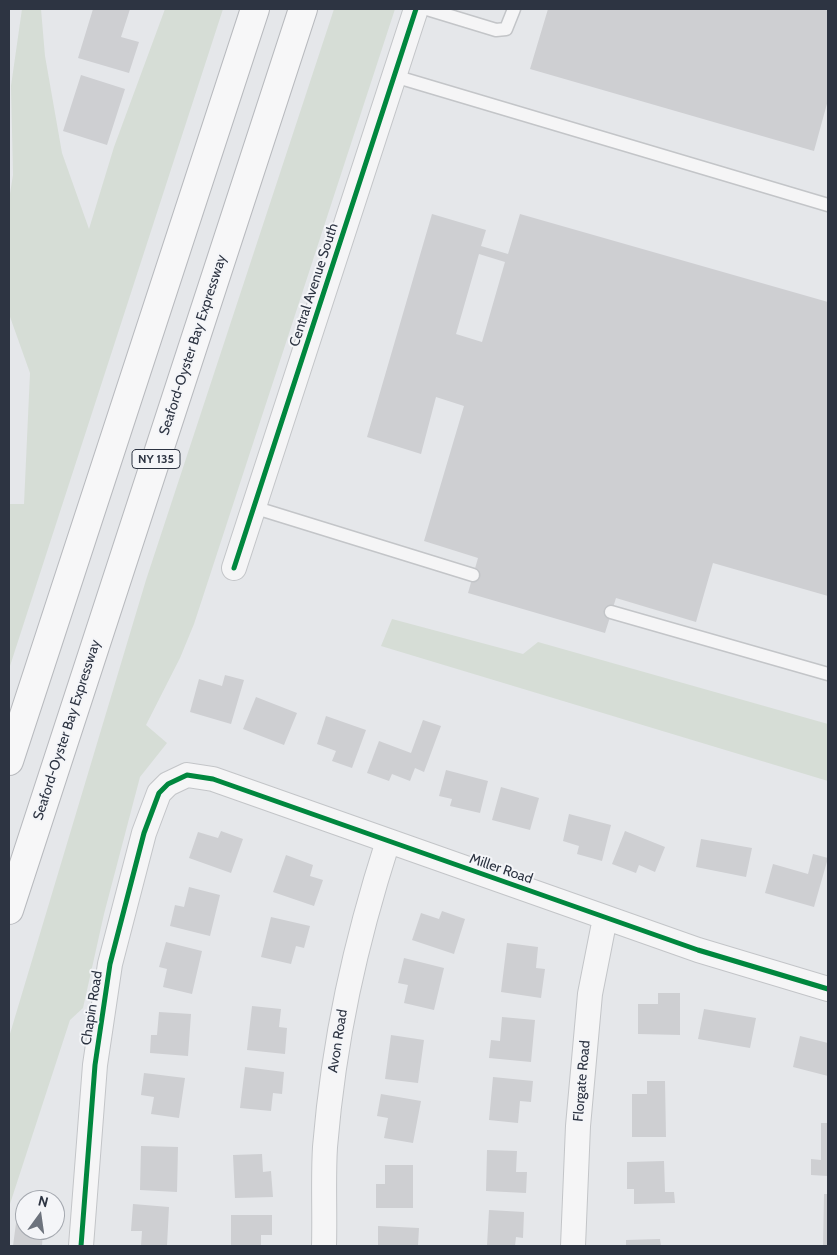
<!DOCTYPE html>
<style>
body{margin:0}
#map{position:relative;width:837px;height:1255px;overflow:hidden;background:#e5e7ea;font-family:Cabin,sans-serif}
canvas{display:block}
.frame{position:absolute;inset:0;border:10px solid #2d3442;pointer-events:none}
.north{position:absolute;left:15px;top:1190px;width:50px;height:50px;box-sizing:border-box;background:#f4f5f8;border:1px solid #a4a8af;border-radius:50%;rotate:14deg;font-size:14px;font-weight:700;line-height:20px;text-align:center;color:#2d3442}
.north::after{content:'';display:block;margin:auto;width:18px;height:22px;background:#6d737d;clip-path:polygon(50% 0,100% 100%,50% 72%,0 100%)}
</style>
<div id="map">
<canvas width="837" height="1255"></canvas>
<div class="frame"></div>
<div class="north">N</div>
</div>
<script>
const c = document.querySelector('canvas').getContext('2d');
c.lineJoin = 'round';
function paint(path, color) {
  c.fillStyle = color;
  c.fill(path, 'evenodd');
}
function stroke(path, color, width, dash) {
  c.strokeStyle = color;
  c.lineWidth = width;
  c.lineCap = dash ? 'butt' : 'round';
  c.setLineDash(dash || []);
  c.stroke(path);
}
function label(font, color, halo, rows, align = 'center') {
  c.font = font + ' Cabin,sans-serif';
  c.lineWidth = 4;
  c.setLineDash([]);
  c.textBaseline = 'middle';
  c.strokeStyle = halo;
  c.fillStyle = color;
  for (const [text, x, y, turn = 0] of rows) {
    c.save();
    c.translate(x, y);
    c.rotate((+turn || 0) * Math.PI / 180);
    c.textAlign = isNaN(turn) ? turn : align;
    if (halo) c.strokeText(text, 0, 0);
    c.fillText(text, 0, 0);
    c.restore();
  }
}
const green = new Path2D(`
 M22,9H41L45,56L62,153L89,229L114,147L165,9H223L9,669V504H24L30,373L9,314V200L13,175L11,86Z
 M334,9H395L194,624L180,658L146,725L167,743L140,777L104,914L83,1008L70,1020L9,1207V1037L146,580Z
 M392,619L523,654L538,642L828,724V781L381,646Z`);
const building = new Path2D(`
 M93,9H130L121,37L139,42L129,73L78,58Z
 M548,9H828V100L814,151L530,69Z
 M81,75L125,89L107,145L63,131Z
 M432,214L486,230L481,246L508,254L520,214L828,302V596L713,563L696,622L616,598L605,633L468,593L478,558L424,541L464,406L436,397L421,454L367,437ZM479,254L505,262L482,342L456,334Z
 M225,675L244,680L231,724L190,712L199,679L222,686Z
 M256,697L297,713L284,745L243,729Z
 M326,716L366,730L352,768L332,761L336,751L317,744Z
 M423,720L441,726L424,772L415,768L410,781L392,774L389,781L367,773L379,741L411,753Z
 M446,770L488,781L480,813L450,806L452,799L439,796Z
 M501,787L539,798L530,830L492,820Z
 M569,814L611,825L602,861L577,854L579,846L563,841Z
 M221,831L243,839L231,873L189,858L198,832L218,838Z
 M625,831L665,847L655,872L639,865L636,873L612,864Z
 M701,839L752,848L746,877L696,867Z
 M813,854L828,858L814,907L765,893L773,864L808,874Z
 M286,855L313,865L310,876L323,880L314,906L273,892Z
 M189,887L220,895L210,936L170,926L175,905L184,907Z
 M442,911L465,919L454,954L412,940L421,913L439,919Z
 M271,917L310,926L304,948L296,946L291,964L261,957Z
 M166,942L202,951L192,994L163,987L167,969L159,967Z
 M507,943L538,947L536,968L545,969L541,998L501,992Z
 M404,958L444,968L434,1010L404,1003L408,985L398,983Z
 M658,993H680V1035L638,1034V1004H658Z
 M252,1006L281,1009L279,1027L287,1028L285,1054L247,1050Z
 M704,1009L756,1018L750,1048L698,1039Z
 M159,1012L191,1014L188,1056L150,1053L151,1035H157Z
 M502,1017L535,1020L531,1062L489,1058L491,1040L500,1041Z
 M391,1035L424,1040L418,1083L385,1079Z
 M800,1036L828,1043V1076L793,1067Z
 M245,1067L284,1072L282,1094L273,1093L271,1111L240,1108Z
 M144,1073L185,1078L179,1118L151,1114L154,1097L141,1095Z
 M493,1077L533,1081L531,1102L520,1101L518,1123L489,1120Z
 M647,1081H665L666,1137H632V1094H647Z
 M381,1094L421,1101L413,1143L384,1138L388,1118L377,1116Z
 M821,1123H828V1176L811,1175V1159L821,1160Z
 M141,1146L178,1147L177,1192L140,1190Z
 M487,1150L517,1151L516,1172H527L526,1193L486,1191Z
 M262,1154L263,1172L271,1171L273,1197L235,1198L233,1155Z
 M664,1161L665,1192H674L675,1203L634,1204V1189H627V1162Z
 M385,1165H413V1208H376V1184H385Z
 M824,1194H828V1246H823Z
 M133,1204L169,1207L167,1246H141L142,1231H131Z
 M18,1208H25V1230H43L42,1246H13Z
 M489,1210L524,1212L523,1238L516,1237L515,1246H487Z
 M231,1215H272V1235H261V1246H231Z
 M378,1226L419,1228L418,1246H378Z
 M660,1239L661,1246H626V1240Z`);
const lane = new Path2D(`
 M427,9L496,30L506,29L514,9
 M394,76L828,205
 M253,507L473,575
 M611,612L828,674`);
const street = new Path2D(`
 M234,568L416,9
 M81,1246L95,1065L110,964L144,833L159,793L168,784L187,775L213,779L698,950L828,989
 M324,1246C325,1213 323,1180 325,1147C334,1039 355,944 388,841
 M573,1246L578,1126L590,994L605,918`);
const highway = new Path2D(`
 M9,761L255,9
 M9,910L303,9`);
const cycleway = new Path2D(`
 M234,568L416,9
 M81,1246L95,1065L110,964L144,833L159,793L168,784L187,775L213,779L698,950L828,989`);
const shields = [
 [156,459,48]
];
const shieldNames = [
 ["NY 135",156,459]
];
const streetNames = [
 ["Central Avenue South",314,285,-72],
 ["Seaford-Oyster Bay Expressway",193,345,-72],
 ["Seaford-Oyster Bay Expressway",67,730,-72],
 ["Miller Road",501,869,19],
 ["Chapin Road",92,1008,-81],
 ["Avon Road",338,1041,-81],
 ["Florgate Road",582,1081,-85]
];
paint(green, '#d6ddd6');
paint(building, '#cecfd2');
stroke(lane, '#c3c5c8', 15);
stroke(street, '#c3c5c8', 26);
stroke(highway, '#b8babe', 30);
stroke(lane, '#f5f5f6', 12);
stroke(street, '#f5f5f6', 24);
stroke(highway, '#f7f7f8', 28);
stroke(cycleway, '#00873e', 5);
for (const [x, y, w] of shields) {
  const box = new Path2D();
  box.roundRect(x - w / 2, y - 9.5, w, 19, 4);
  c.fillStyle = '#f4f5f8';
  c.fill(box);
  stroke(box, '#2d3442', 1);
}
label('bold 12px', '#2d3442', null, shieldNames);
label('14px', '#2d3442', '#f4f5f8', streetNames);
</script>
